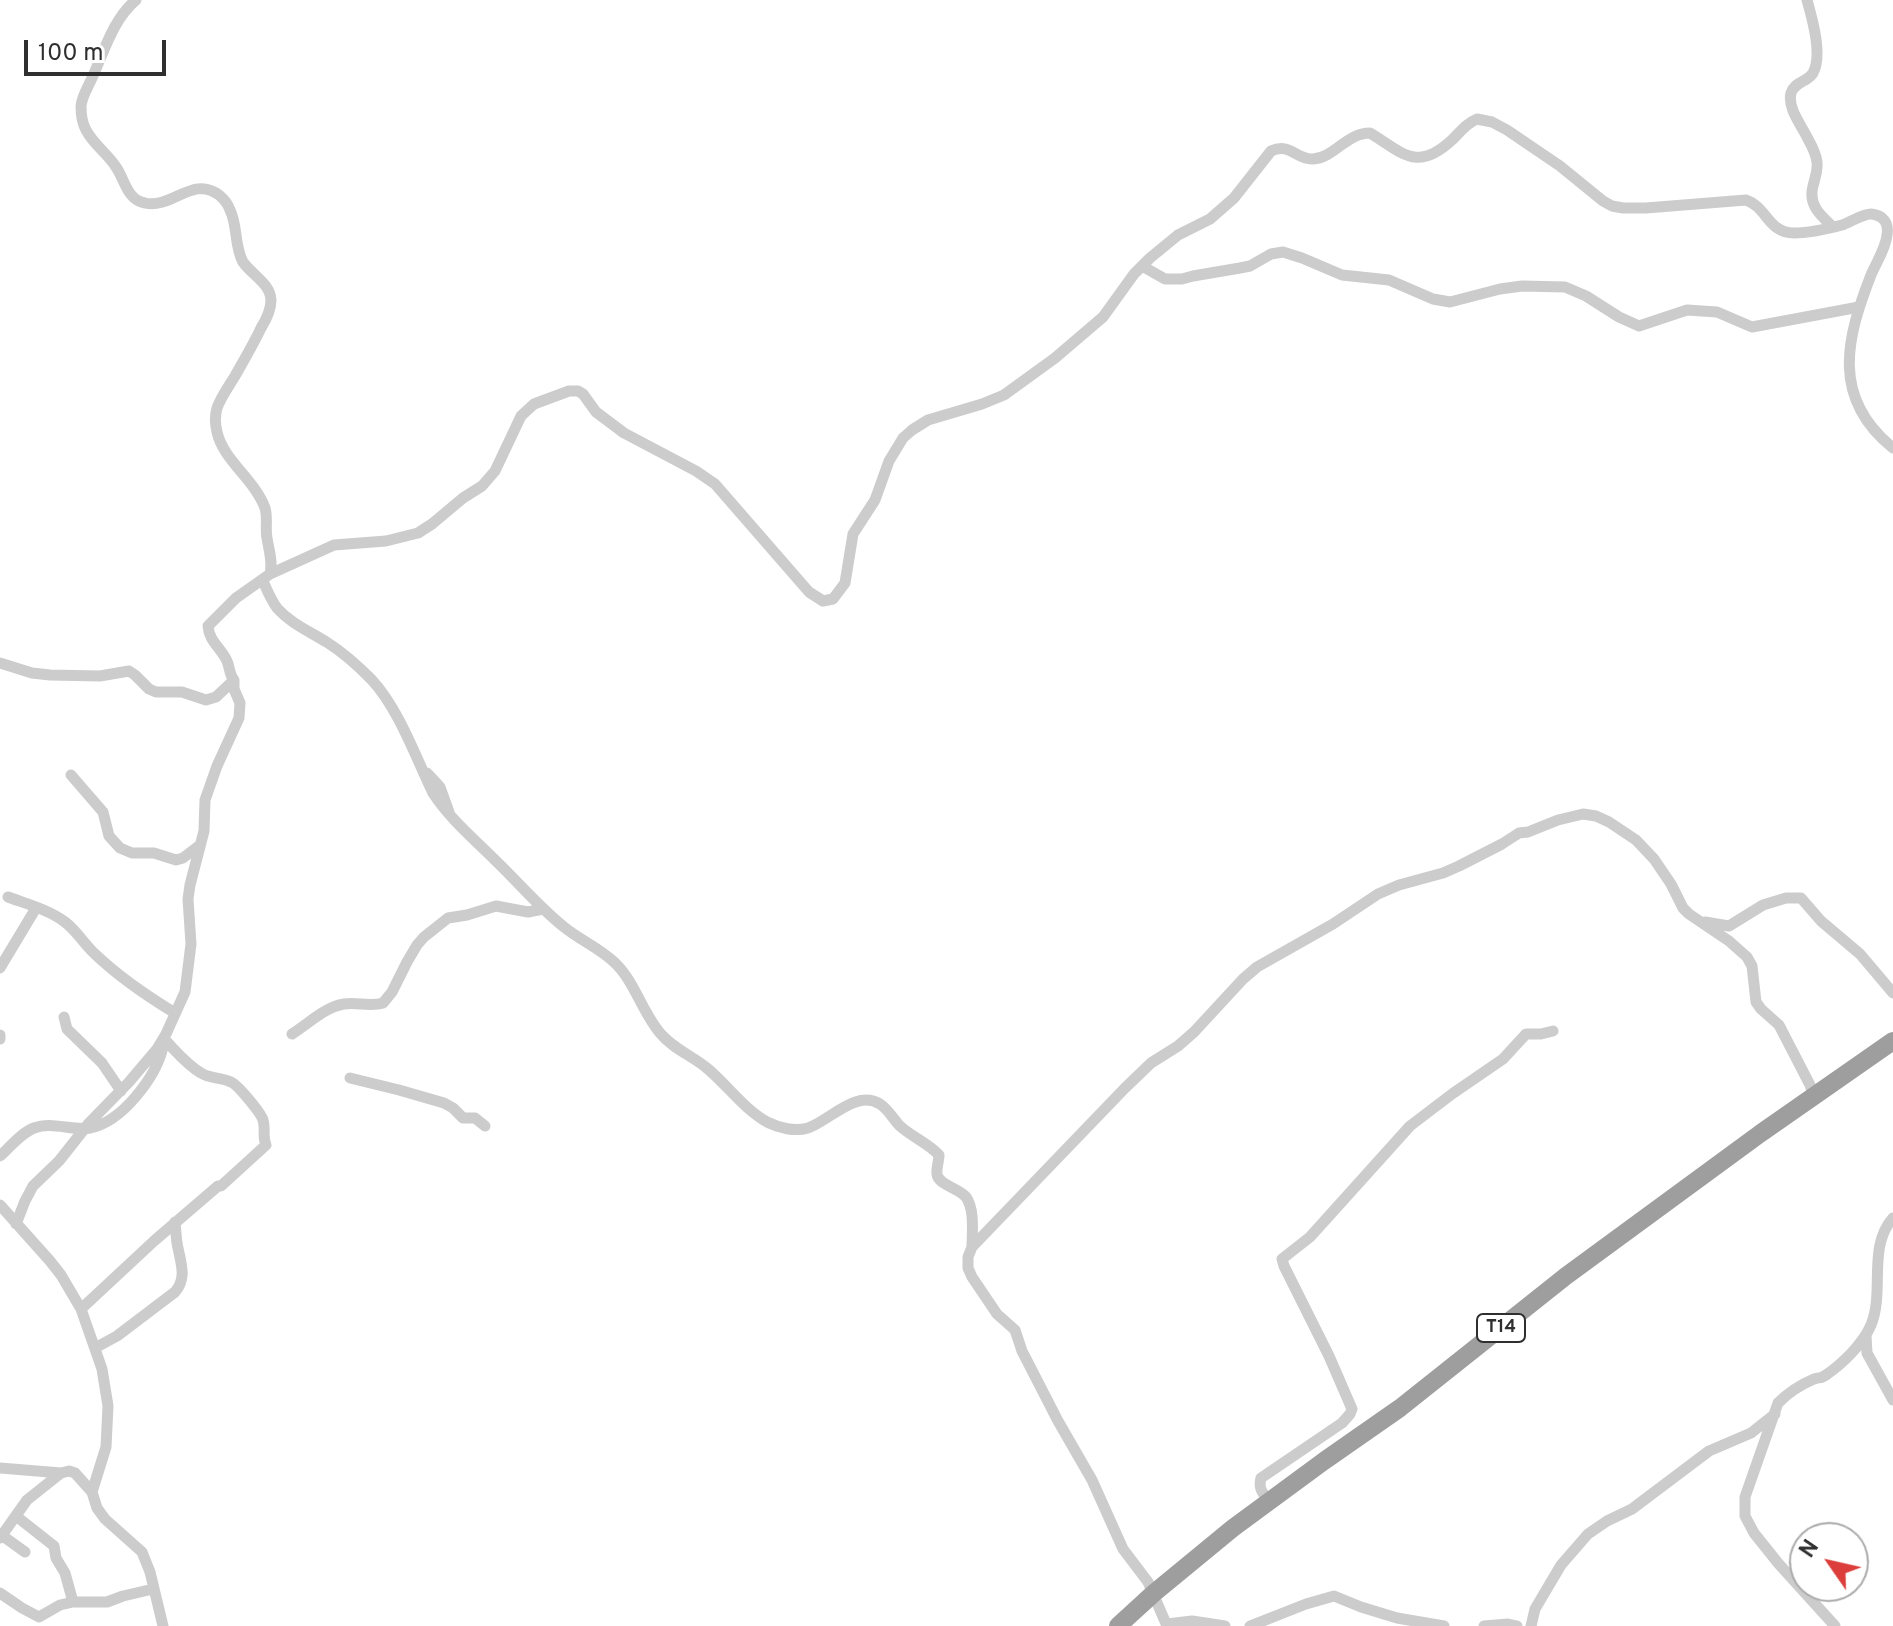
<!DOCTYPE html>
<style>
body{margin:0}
#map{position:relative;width:1893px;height:1626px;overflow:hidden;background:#fff;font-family:Overpass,sans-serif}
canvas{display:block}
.north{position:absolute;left:1789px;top:1522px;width:80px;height:80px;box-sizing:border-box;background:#fff;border:2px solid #acacac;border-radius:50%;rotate:304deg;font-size:22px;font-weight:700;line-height:32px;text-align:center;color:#2f2f2f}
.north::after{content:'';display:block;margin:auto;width:28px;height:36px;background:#dc3f3b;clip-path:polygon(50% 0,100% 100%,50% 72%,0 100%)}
.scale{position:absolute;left:24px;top:40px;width:142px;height:36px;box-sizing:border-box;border:4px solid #2f2f2f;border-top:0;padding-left:10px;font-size:24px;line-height:28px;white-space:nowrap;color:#2f2f2f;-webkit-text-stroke:6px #fff;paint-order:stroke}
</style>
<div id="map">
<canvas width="1893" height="1626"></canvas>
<div class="north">N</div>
<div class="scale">100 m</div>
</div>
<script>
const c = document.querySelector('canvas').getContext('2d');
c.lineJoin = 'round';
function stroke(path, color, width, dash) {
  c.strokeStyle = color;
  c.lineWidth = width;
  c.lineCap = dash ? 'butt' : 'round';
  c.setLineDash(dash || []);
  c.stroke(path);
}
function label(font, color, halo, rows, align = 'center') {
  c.font = font + ' Overpass,sans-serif';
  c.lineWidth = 8;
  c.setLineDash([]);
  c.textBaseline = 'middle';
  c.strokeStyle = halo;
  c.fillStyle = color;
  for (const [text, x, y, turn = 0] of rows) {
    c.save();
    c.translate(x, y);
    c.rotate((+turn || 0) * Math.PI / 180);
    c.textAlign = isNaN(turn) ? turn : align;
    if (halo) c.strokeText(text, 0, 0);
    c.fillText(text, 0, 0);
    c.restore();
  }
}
const minor = new Path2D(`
 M1807,0C1812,18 1823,55 1813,73C1808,82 1795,81 1791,93C1787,108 1802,126 1808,139C1812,146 1816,154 1817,162C1818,170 1815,178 1813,186C1808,205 1820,215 1833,227
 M1142,266L1165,279H1182L1193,276L1240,268L1250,266L1271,254L1283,252L1302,258L1342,275L1389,280L1433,299L1450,302L1500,289L1522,286L1565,287L1586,296L1619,317L1639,326L1687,310L1717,312L1752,327L1859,307
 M270,574L334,545L386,541L418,533L432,524L463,498L482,486L495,471L521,416L534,404L569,391H578L583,394L596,412L624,433L696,471L715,484L809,592L823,601L833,599L845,583L853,534L875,500L889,461L903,438L912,430L928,420L982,404L1004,395L1055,358L1103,317L1134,274L1150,258L1178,235L1210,219L1234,198L1271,151C1290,142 1296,160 1313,159C1334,158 1346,133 1370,133C1403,153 1417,173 1453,139C1461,131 1467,123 1477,119L1492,122L1507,130L1560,166L1603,201L1612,206L1623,208H1646L1746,200C1767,207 1768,233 1794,233C1810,233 1827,229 1842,225C1851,222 1862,214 1871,214C1874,214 1880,216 1882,218C1887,222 1888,229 1887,235C1886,248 1876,263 1871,275C1846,339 1831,398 1893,448
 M263,581C267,590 271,600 277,608C291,624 311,632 328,643C344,653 358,666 371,679C399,709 415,756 433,793C450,819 473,838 495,860C518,882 539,907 564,927C580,940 599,948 614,962C634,980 642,1012 660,1033C673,1049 693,1056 708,1069C728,1086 744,1109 767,1122C779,1128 795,1132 808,1128C829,1121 856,1089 880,1104C889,1110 893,1119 900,1126C912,1137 928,1143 939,1155C939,1161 936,1169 937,1174C938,1185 959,1188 966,1197C975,1210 972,1232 972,1247
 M0,663L32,673L50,675L100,676L129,671L135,675L149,689L156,692H182L206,700L216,697L234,680
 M427,773L440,787L449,812
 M71,775L103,812L109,836L120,848L132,853H154L176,860L183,858L200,845
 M8,897C27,904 49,910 65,922C77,931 84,944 95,954C119,977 147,996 175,1013
 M1705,922L1729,926L1763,905L1786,898H1801L1821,921L1860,954L1893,993
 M0,968L36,908
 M64,1017L67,1029L102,1063L121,1091
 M292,1034C308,1024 325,1007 344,1004C357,1002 370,1007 383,1003L392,992L407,962L417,945L424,937L448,918L467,915L496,906L528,912L543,909
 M0,1035V1039
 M350,1078L399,1090L444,1103L453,1108L463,1118H475L485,1126
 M0,1156C10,1147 21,1133 34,1128C52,1121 71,1131 90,1128C122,1122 156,1077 163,1047
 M0,1205L50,1261L61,1275L81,1309L102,1369L108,1406L106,1447L92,1492L97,1508L105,1519L142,1552L150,1572L163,1626
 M16,1224L25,1201L33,1186L59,1161L89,1123L129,1082L157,1049L166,1034L185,992L191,944L188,899L190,885L204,831L205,800L217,766L239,718L240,703L234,689V680C229,674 230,668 227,661C221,648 209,641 208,626L236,598L270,574C273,562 269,551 267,538C265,529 268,517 265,508C255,480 223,460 217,432C215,424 215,415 217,408C221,397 229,386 235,376C244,360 253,345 261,328C266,320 271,310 271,300C270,283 252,275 243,262C234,246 238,226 230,210C228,204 224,199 219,195C193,175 172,209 145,203C127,200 125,180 116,167C108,154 93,144 86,130C82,123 81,113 81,106C82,96 88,87 92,78C104,52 113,19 136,0
 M81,1309L154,1241L218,1186H221L266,1145C262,1136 266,1129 263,1120C261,1113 238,1085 231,1082C221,1077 210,1079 201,1073C186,1064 176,1051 164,1039
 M1866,1335L1867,1353L1893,1400
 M95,1348L117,1336L175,1292C187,1278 181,1264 178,1248C176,1240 176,1231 175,1222
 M0,1468L61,1473
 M1269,1502C1263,1493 1258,1489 1261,1478L1342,1423L1350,1414L1352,1409L1329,1356L1284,1266L1282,1259L1310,1237L1410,1126L1452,1094L1503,1059L1526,1034H1541L1553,1031
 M16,1516L54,1546L56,1558L65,1573L73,1602
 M0,1534L25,1552
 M0,1538L27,1500L61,1473L69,1471L75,1473L92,1492
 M0,1593L22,1608L39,1617L60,1605L73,1602H107L123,1596L153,1589
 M1167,1624L1192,1621L1225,1626
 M1167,1626L1148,1582L1123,1549L1092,1480L1058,1421L1022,1351L1015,1330L997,1314L972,1277L968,1268V1257L972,1247L1125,1088L1151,1063L1178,1046L1194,1032L1243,979L1257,967L1333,924L1378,894L1399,885L1443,873L1459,866L1502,844L1519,833L1528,832L1558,820L1583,814L1596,816L1609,822L1636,840L1654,859L1671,884L1683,908L1689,914L1729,941L1747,957L1752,966L1756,1002L1761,1009L1779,1025L1810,1085L1814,1098
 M1250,1626L1306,1604L1334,1596L1361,1607L1397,1618L1444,1626
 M1484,1626L1508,1624L1517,1626
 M1531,1626L1535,1609L1561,1565L1588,1534L1607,1521L1632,1509L1709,1451L1751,1433L1775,1414
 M1835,1626L1778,1563L1754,1533L1745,1516V1497L1778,1403C1788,1393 1802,1384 1814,1379C1823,1376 1818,1380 1826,1375C1842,1364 1863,1344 1871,1325C1885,1291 1867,1247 1893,1218`);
const trunk = new Path2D(`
 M1118,1626L1154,1593L1233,1528L1324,1461L1400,1408L1566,1276L1761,1133L1893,1041`);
const shields = [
 [1501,1328,48]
];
const shieldNames = [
 ["T14",1501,1328]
];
stroke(minor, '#ccc', 11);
stroke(trunk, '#9e9e9e', 18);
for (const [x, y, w] of shields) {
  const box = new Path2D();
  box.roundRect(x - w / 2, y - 14, w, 28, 6);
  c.fillStyle = '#fff';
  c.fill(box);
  stroke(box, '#2f2f2f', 2);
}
label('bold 18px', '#2f2f2f', null, shieldNames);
</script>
